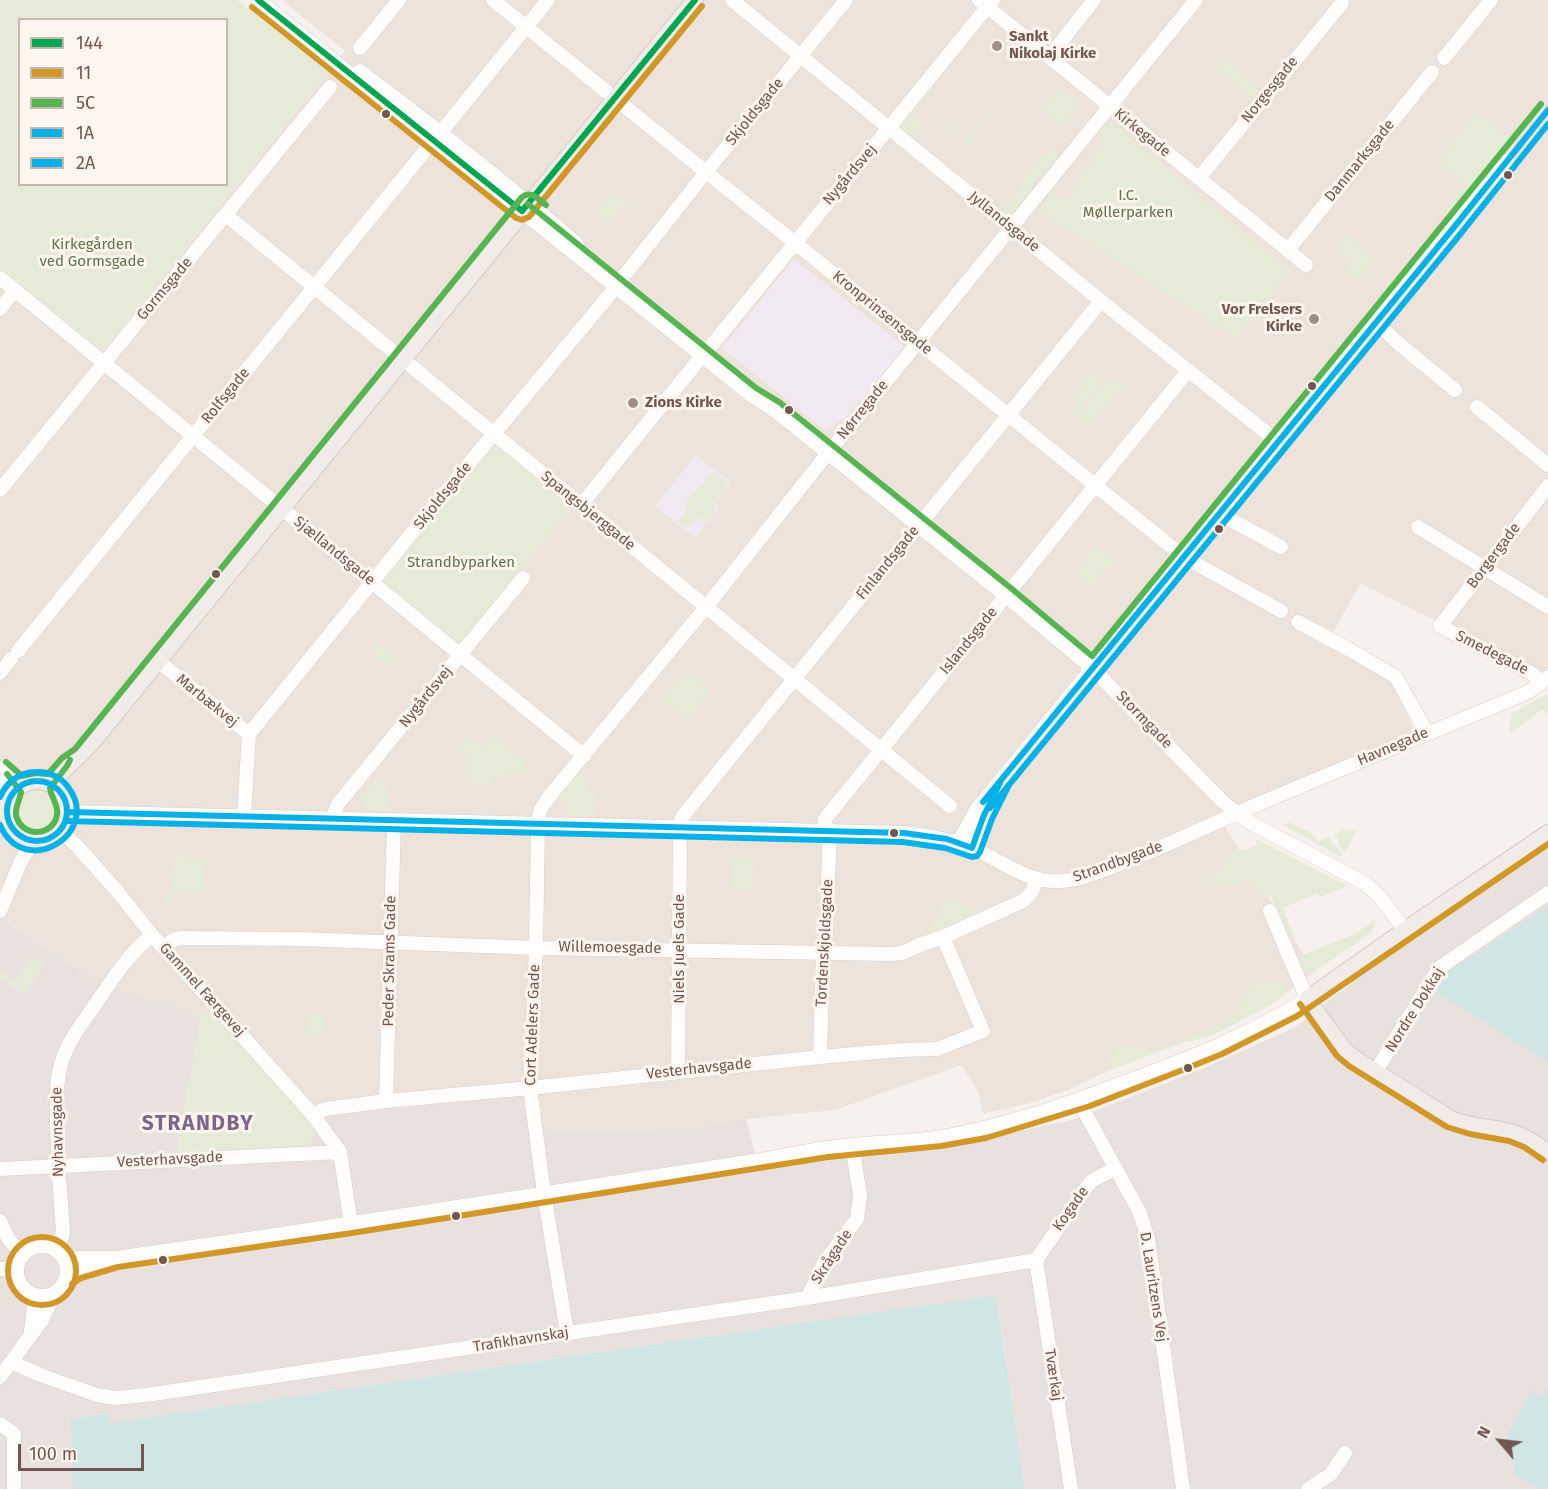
<!DOCTYPE html>
<meta charset="utf-8">
<style>
body{margin:0}
#map{position:relative;width:1548px;height:1489px;overflow:hidden;background:#f6f1ec;font-family:"Fira Sans",sans-serif}
canvas{display:block}
.legend{position:absolute;left:18px;top:18px;width:210px;height:168px;box-sizing:border-box;background:#fdf5ee;border:2px solid #c5b6ae;margin:0;padding:8px 10px;list-style:none;font-size:18px;color:#71574f}
.legend li{display:flex;align-items:center;gap:12px;height:30px}
.legend b{width:30px;border:2px solid #c5b6ae}
.north{position:absolute;left:1470px;top:1411px;width:60px;height:60px;-webkit-text-stroke:4px #fdf5ee;paint-order:stroke;rotate:298deg;font-size:16px;font-weight:700;line-height:24px;text-align:center;color:#71574f}
.north::after{content:'';display:block;margin:auto;width:21px;height:27px;background:#71574f;clip-path:polygon(50% 0,100% 100%,50% 72%,0 100%)}
.scale{position:absolute;left:18px;top:1444px;width:126px;height:27px;box-sizing:border-box;border:3px solid #71574f;border-top:0;padding-left:8px;font-size:18px;line-height:21px;white-space:nowrap;color:#71574f;-webkit-text-stroke:4px #fdf5ee;paint-order:stroke}
</style>
<div id="map">
<canvas width="1548" height="1489"></canvas>
<ul class="legend">
<li><b style="height:8px;background:#00a651"></b>144</li>
<li><b style="height:8px;background:#d29827"></b>11</li>
<li><b style="height:8px;background:#55b551"></b>5C</li>
<li><b style="height:8px;background:#06b1e8"></b>1A</li>
<li><b style="height:8px;background:#06b1e8"></b>2A</li>
</ul>
<div class="north">N</div>
<div class="scale">100 m</div>
</div>
<script>
const c = document.querySelector('canvas').getContext('2d');
c.lineJoin = 'round';
function paint(path, color) {
  c.fillStyle = color;
  c.fill(path, 'evenodd');
}
function stroke(path, color, width, dash) {
  c.strokeStyle = color;
  c.lineWidth = width;
  c.lineCap = dash ? 'butt' : 'round';
  c.setLineDash(dash || []);
  c.stroke(path);
}
function label(font, color, halo, rows, align = 'center') {
  c.font = font + ' "Fira Sans",sans-serif';
  c.lineWidth = 6;
  c.setLineDash([]);
  c.textBaseline = 'middle';
  c.strokeStyle = halo;
  c.fillStyle = color;
  for (const [text, x, y, turn = 0] of rows) {
    c.save();
    c.translate(x, y);
    c.rotate((+turn || 0) * Math.PI / 180);
    c.textAlign = isNaN(turn) ? turn : align;
    if (halo) c.strokeText(text, 0, 0);
    c.fillText(text, 0, 0);
    c.restore();
  }
}
const residential = new Path2D(`
 M282,0H1548V667L1543,674L1360,583L1327,644L1389,678L1416,733L1219,817L1314,972L1269,1006L1213,1035L1182,1043L1112,1069L1068,1090L1030,1103L983,1114L979,1093L961,1065L835,1110L746,1119L684,1131L547,1132L315,1127L212,1009L201,1016L99,983L7,921L0,927V267L103,351L345,51Z`);
const industrial = new Path2D(`
 M1548,844V1489H1025L996,1295L109,1423L107,1413L71,1419L72,1489H0V927L6,921L99,983L201,1016L177,1152L315,1127L335,1115L522,1096L547,1132L684,1131L746,1119L759,1170L865,1154L970,1141L1069,1121L1197,1071L1294,1028L1418,931Z`);
const education = new Path2D(`
 M794,259L905,347L850,414L826,431L722,348Z
 M696,455L731,483L715,504L719,508L695,538L655,506Z`);
const green = new Path2D(`
 M0,0H237L328,72L103,351L0,267ZM20,20H226V184H20Z
 M1226,60L1261,89L1253,98L1218,70Z
 M932,87L934,89L915,113L923,121L913,134L912,133L910,136L902,129L901,126Z
 M1059,88L1081,105L1062,128L1041,110Z
 M988,112L991,114L970,139L972,143L971,147L934,118L935,116L965,140Z
 M1477,113L1508,138L1509,144L1472,190L1437,162Z
 M1110,121L1289,271L1236,338L1038,210L1053,191L1067,201L1104,141L1098,135Z
 M1050,150L1058,156L1042,176L1039,175L1036,179L1037,182L1012,214L1007,213L1003,210L1019,190L1017,188L1043,156L1045,157Z
 M1462,186L1472,194L1451,221L1441,212Z
 M610,194L628,201L609,223L598,215Z
 M1348,234L1361,245L1360,247L1375,260L1357,281L1344,270L1351,260L1336,248Z
 M1093,372L1103,380L1075,416L1070,412L1077,404L1071,399Z
 M1109,378L1116,384L1119,380L1125,384L1089,428L1076,417Z
 M492,442L572,507L459,648L379,582Z
 M713,471L729,485L713,504L717,509L705,523L697,517L687,529L678,521L688,509L684,505Z
 M1095,545L1119,563L1107,568L1092,586L1078,575L1082,570L1080,568Z
 M375,641L401,661C389,664 384,664 374,657L377,652L370,647Z
 M687,670L711,690L687,720L663,700Z
 M1545,695H1548V715L1543,709L1509,734L1511,714Z
 M493,735L525,761L526,772L518,774L512,771L504,777L495,776L494,784L468,783V757L458,750L469,736L483,747Z
 M578,770C590,784 596,797 598,816H569C567,807 564,799 556,794Z
 M380,775L389,797L391,810L364,809L363,802L360,799Z
 M15 811a22 22 0 1 1 44 0a22 22 0 1 1-44 0Z
 M1288,822L1312,833L1319,842L1329,836L1331,839V844L1336,846L1342,855L1340,856L1283,825Z
 M1342,828L1347,830L1357,831L1345,852L1339,845L1338,839L1333,836L1335,834H1339Z
 M1254,838L1348,886L1320,897L1318,893L1283,908L1294,937L1288,939L1271,896L1263,898C1258,889 1255,877 1243,880C1238,881 1234,885 1229,885C1222,886 1216,883 1209,881L1224,868L1235,849C1244,851 1250,849 1257,844Z
 M180,845V856L207,860L203,893L173,891L171,904H166Z
 M731,858H753L752,890L730,889Z
 M947,897L979,913L929,934Z
 M1375,920L1374,927L1370,934L1312,973C1302,973 1299,966 1295,958L1355,934Z
 M31,956L44,965L25,994L0,978V971L16,981Z
 M1265,980L1273,981L1286,986V992L1283,996L1269,1006L1213,1035L1182,1043L1112,1069L1110,1068C1109,1061 1114,1055 1114,1047L1116,1045L1154,1051L1232,1020L1235,1016L1248,989L1252,985Z
 M211,1009L315,1127V1135L309,1146L177,1153L201,1016Z
 M306,1013H323L322,1036H305Z`);
const water = new Path2D(`
 M1548,906V1062L1436,992L1447,973Z
 M996,1295L1025,1489H72L71,1419L108,1413L109,1423Z
 M1548,1386V1489H1539L1515,1475L1508,1433L1532,1390L1542,1396Z`);
const minor = new Path2D(`
 M258,0L751,395L773,409L1006,596L1093,669L1221,800L1236,813L1253,824L1366,884L1380,897L1405,930
 M493,0L706,172L794,242L1184,557L1281,611
 M732,0L1101,301L1278,442
 M979,0L1306,265
 M360,48L399,0
 M1049,57L1094,0
 M1444,58L1491,0
 M360,71C434,127 507,183 577,244
 M441,132L548,0
 M1199,178L1342,3
 M226,215L950,806
 M1288,250L1432,72
 M0,278L584,756
 M620,281L706,172L846,0
 M0,309L15,290
 M1376,322L1398,343L1455,390
 M707,351L993,0
 M1477,407L1548,465
 M0,490L330,87
 M581,505L702,356
 M1220,514L1281,547
 M1418,527L1548,607
 M1298,622L1350,650L1396,677L1427,733
 M18,651L433,141
 M158,661L249,734L244,816
 M0,673L11,659
 M1540,684L1536,677L1531,673L1440,626L1548,486
 M249,734L437,502L616,287
 M0,769L20,786
 M0,780L12,794
 M68,812L904,833C927,836 949,839 970,847C999,859 1025,882 1058,881C1074,881 1091,875 1106,869C1150,854 1192,833 1235,814C1332,772 1431,733 1528,692L1540,684L1548,677
 M334,819L335,811L338,804L523,578
 M824,830L825,819L1188,371
 M61,831L78,847L117,891L152,935L313,1115L340,1152L351,1224
 M958,843L977,809L1507,161
 M972,848L978,828L990,803
 M0,911L22,859L34,842
 M164,948L173,940L180,938L300,939L536,948L890,954L902,953L922,944L943,937L1023,901L1032,892L1037,879
 M820,1057L823,952L826,935L830,830
 M678,1071L680,827L682,817L1101,301
 M1376,1071L1439,968L1548,893
 M1078,1100L1139,1211L1148,1238L1183,1489
 M386,1101L394,821
 M313,1115L325,1109L386,1101L530,1088L820,1057L901,1050L937,1049L983,1031L943,937
 M0,1169L340,1152
 M0,1221L8,1238L22,1256
 M17 1271a25 25 0 1 1 50 0a25 25 0 1 1-50 0Z
 M55,1249L61,1239L63,1232C60,1197 58,1162 57,1126C57,1103 55,1080 63,1058C71,1036 87,1017 99,999C115,975 130,953 152,935
 M1036,1260L1071,1489
 M1036,1260L1088,1185L1093,1180L1116,1168
 M66,1262L79,1258H116L269,1236L761,1160C791,1154 821,1148 851,1145C881,1142 912,1142 942,1137C1005,1126 1065,1105 1125,1082C1188,1059 1250,1035 1307,999L1270,911
 M0,1269L17,1268
 M67,1276L77,1270L105,1262
 M807,1298L824,1263L857,1219L860,1195L852,1145
 M31,1331L34,1308L32,1295
 M567,1333L544,1193L530,1088L536,948L538,823L540,811L548,798L706,607L828,453L1196,0
 M11,1362L43,1376L97,1395L116,1398L146,1395L807,1298L1036,1260
 M0,1377L42,1320L55,1293
 M0,1424L14,1434V1489
 M1308,1489L1331,1474L1345,1453`);
const major = new Path2D(`
 M7 811a30 30 0 1 1 60 0a30 30 0 1 1-60 0Z
 M51,784C64,768 81,756 94,740L695,0
 M1548,833L1405,930L1307,999L1344,1050L1354,1058L1451,1119C1470,1127 1487,1127 1506,1131C1522,1134 1535,1144 1548,1152`);
const bus1 = new Path2D(`
 M258,0L522,211
 M522,211L695,0`);
const bus2 = new Path2D(`
 M252,7L516,218L522,220L529,217L702,6
 M1300,1004L1337,1056L1349,1066L1447,1127L1470,1134L1509,1141L1524,1147L1543,1160
 M8 1271a34 34 0 1 1 68 0a34 34 0 1 1-68 0Z
 M72,1284L81,1278L118,1267L352,1233L828,1157L941,1146L986,1138L1090,1106L1185,1069L1222,1054L1297,1016L1548,844`);
const bus3 = new Path2D(`
 M528,204L756,388L779,402L1012,589L1092,656L1541,104
 M6,762L22,776L35,773L48,774L62,758L75,749L522,197C531,190 538,199 546,205
 M7,774L21,792C20,800 15,807 16,815C21,838 53,837 57,815C59,805 51,798 50,788L67,766L70,760`);
const bus4 = new Path2D(`
 M7 811a30 30 0 1 1 60 0a30 30 0 1 1-60 0Z
 M983,802L1455,226L1548,110
 M68,812L904,833L947,839L972,848L984,815L1000,783`);
const bus5 = new Path2D(`
 M0,797C6,783 19,772 36,772C48,771 61,777 68,787C103,833 24,881 0,825
 M990,808L1462,232L1548,124
 M68,821L903,842L945,848L972,857L977,856L980,852L992,819L1008,787`);
const markers = [
 [997,46,6,"#a08d86"],
 [386,114,5,"#71574f"],
 [1508,175,5,"#71574f"],
 [1314,319,6,"#a08d86"],
 [1312,386,5,"#71574f"],
 [633,403,6,"#a08d86"],
 [789,410,5,"#71574f"],
 [1219,529,5,"#71574f"],
 [216,574,5,"#71574f"],
 [894,833,5,"#71574f"],
 [1188,1068,5,"#71574f"],
 [456,1216,5,"#71574f"],
 [163,1260,5,"#71574f"]
];
const poiNames = [
 ["Sankt",1009,37],
 ["Nikolaj Kirke",1009,54],
 ["Vor Frelsers",1302,310,"right"],
 ["Kirke",1302,327,"right"],
 ["Zions Kirke",645,403]
];
const streetNames = [
 ["Norgesgade",1270,90,-51],
 ["Skjoldsgade",755,112,-51],
 ["Kirkegade",1142,133,39],
 ["Danmarksgade",1360,161,-51],
 ["Nygårdsvej",850,175,-50],
 ["Jyllandsgade",1004,222,39],
 ["Gormsgade",165,289,-50],
 ["Kronprinsensgade",882,313,39],
 ["Rolfsgade",226,396,-51],
 ["Nørregade",863,410,-51],
 ["Skjoldsgade",443,496,-51],
 ["Spangsbjerggade",588,511,39],
 ["Sjællandsgade",334,551,39],
 ["Borgergade",1494,556,-53],
 ["Finlandsgade",888,563,-51],
 ["Islandsgade",969,641,-51],
 ["Smedegade",1492,653,27],
 ["Nygårdsvej",426,697,-51],
 ["Marbækvej",207,701,39],
 ["Stormgade",1144,720,46],
 ["Havnegade",1393,747,-23],
 ["Strandbygade",1118,862,-20],
 ["Tordenskjoldsgade",825,943,-87],
 ["Willemoesgade",610,948,1],
 ["Niels Juels Gade",680,949,-90],
 ["Peder Skrams Gade",390,961,-89],
 ["Gammel Færgevej",202,990,48],
 ["Nordre Dokkaj",1415,1010,-58],
 ["Cort Adelers Gade",533,1025,-88],
 ["Vesterhavsgade",699,1069,-6],
 ["Nyhavnsgade",58,1132,-91],
 ["Vesterhavsgade",170,1160,-3],
 ["Kogade",1071,1209,-55],
 ["Skrågade",832,1257,-57],
 ["D. Lauritzens Vej",1153,1287,81],
 ["Trafikhavnskaj",521,1340,-9],
 ["Tværkaj",1053,1375,81]
];
const parkNames = [
 ["I.C.",1128,196],
 ["Møllerparken",1128,213],
 ["Kirkegården",92,245],
 ["ved Gormsgade",92,262],
 ["Strandbyparken",461,563]
];
const districtNames = [
 ["STRANDBY",198,1124]
];
paint(residential, '#eee3db');
paint(industrial, '#e8e1dd');
paint(education, '#f2eaf2');
paint(green, '#e6ebd8');
paint(water, '#d0e5e4');
stroke(minor, '#d5ceca', 15);
stroke(major, '#d4ccc7', 18);
stroke(minor, '#fefdfc', 14);
stroke(major, '#f1ece7', 16);
stroke(bus1, '#00a651', 6);
stroke(bus2, '#d29827', 6);
stroke(bus3, '#55b551', 6);
stroke(bus4, '#06b1e8', 6);
stroke(bus5, '#06b1e8', 6);
for (const [x, y, r, color] of markers) {
  const dot = new Path2D();
  dot.arc(x, y, r, 0, 2 * Math.PI);
  c.fillStyle = color;
  c.fill(dot);
  stroke(dot, '#fdf5ee', 2);
}
label('bold 15px', '#71574f', '#fdf5ee', poiNames, 'left');
label('15px', '#71574f', '#fdf5ee', streetNames);
label('15px', '#5c7549', '#fdf5ee', parkNames);
c.letterSpacing = '1.5px';
label('bold 21px', '#7b678c', '#fdf5ee', districtNames);
c.letterSpacing = '0px';
</script>
